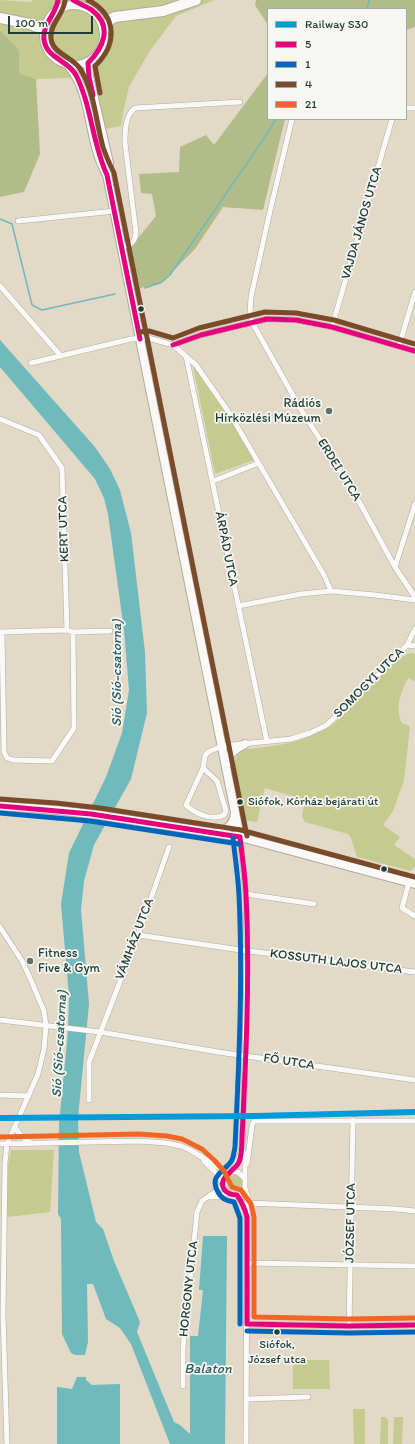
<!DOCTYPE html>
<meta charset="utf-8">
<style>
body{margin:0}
#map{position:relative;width:415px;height:1444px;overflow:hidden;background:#e2d9c7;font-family:Itim,sans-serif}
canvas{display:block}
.legend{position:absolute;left:267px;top:8px;width:140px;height:112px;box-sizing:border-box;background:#f6f6f2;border:1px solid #a0aca6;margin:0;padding:5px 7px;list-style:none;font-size:12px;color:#1f3d34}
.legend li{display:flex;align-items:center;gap:8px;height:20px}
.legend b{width:20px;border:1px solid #a0aca6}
.scale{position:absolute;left:8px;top:16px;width:85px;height:18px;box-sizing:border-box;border:2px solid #1f3d34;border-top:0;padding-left:5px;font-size:12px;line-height:14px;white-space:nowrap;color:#1f3d34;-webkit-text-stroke:3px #f6f6f2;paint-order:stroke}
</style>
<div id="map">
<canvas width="415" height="1444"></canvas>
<ul class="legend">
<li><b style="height:5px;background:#029bda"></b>Railway S30</li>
<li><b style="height:5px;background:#e5007d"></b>5</li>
<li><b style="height:5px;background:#0065bd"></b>1</li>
<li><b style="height:5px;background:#7a4b2a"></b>4</li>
<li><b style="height:5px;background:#f26522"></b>21</li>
</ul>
<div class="scale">100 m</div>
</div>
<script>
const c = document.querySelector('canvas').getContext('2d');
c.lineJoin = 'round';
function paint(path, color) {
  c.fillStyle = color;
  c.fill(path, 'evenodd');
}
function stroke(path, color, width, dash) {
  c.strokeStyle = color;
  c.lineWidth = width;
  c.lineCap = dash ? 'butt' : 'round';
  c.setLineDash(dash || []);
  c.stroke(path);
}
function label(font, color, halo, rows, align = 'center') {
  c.font = font + ' Itim,sans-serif';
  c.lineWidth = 3.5;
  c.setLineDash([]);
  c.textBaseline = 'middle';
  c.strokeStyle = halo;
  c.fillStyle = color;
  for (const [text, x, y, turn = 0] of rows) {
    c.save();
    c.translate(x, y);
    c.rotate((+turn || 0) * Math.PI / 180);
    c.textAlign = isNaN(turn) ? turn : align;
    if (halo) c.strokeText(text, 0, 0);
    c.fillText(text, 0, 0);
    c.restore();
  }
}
const green = new Path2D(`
 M0,0L31,2L33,0H214L176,16L149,52L129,87L123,113L121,126L105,129L95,77L36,79L19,73V50L0,30Z
 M193,366L228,415L254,460L215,474Z
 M411,653L415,654V681L408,678C401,692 394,708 402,723L410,726L404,780L393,811L383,825L400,837L394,845L415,859V866L411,871L357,857L351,838L348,834L305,822L302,816L305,800L265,788L257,822L244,820L234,766C235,760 236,754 242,751C247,748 251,749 257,748C275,746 297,743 313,734C319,731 327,729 332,725C352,710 391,657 411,653Z
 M11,1150H54L50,1212L7,1217L8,1166Z
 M227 1183a8 8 0 1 1 16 0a8 8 0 1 1-16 0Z
 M293,1360H329L330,1389H293Z
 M353,1409H365V1444H354Z
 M381,1417H386V1419H388V1444H380Z
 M395,1417H403L402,1444H393L394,1418Z`);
const forest = new Path2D(`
 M256,0H415V27L406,30V9H268V25L255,5Z
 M0,30L19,50V73L36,79L40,154L24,192L0,197Z
 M268,73V119H285L263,210L223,207L195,249L160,284L140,288L130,248L156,216L152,194L141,193L139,174L179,172L180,147L206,135L214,145Z`);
const water = new Path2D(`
 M0,340L95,447L110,469L120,490L131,533L145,652L147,713L131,779L94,845L84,881L81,910L89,1004L78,1118L79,1152L96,1222L103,1229L114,1261L140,1322L137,1332L174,1422L180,1425L190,1434V1336H198L203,1290H199L203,1236H227L225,1444H170L131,1344L120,1328L106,1319L93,1284H87L88,1342L85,1355H75L71,1353L62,1334L61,1219L58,1214L59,1124L68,1031L69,996L61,904L69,853L106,777L122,733L129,690L124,630L108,514L104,498L95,479L0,367Z
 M77,1377H86V1380L92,1385L120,1384V1444H57V1387L72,1389Z`);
const stream = new Path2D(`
 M367,9L369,0
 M0,219L12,224L32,305L42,310L115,294
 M145,288L162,282L170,275L265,137L276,119`);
const streetTunnel = new Path2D(`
 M243,1120L244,1107`);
const street = new Path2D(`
 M406,108H415
 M292,119L270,211L251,297L250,313L252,322L300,408L355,494L395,567L415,597
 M18,221L115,211
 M122,247C131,245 135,242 136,233L125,143C125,132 125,115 135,108L240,102
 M0,286L61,356
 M332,327L392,119
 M173,345L201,335L267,319L296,320L332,327L415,351
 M399,346L415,292
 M186,356L267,742
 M31,363L131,339L148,338L173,345L196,365L230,414L324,575L331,591
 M0,419L39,435L62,468L67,630
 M213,481L259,463
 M395,567L415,504
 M238,606L301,594L331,591L375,595L415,600
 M0,632L67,630L73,632L110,631
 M2,632L4,752L7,758L13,760L52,761L74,728L73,632
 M407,645L415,646
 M203,768L217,781L226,811L224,815C212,821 195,814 186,805L203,768L205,756L208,752L222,746L291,739L310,733L325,726L345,709L407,645L415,629
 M240,837L246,894L247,950L244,1107
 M409,882L402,908L415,916
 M246,894L314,904
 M0,927L22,961L30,978L44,1011L46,1026L44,1049L38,1074L7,1144L5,1163L3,1315L7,1444
 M138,935L241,950L415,972
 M0,1020L100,1032L218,1052L415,1080
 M0,1095L29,1096
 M89,1100V1062L138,935L169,847
 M15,1126C18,1134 23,1138 30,1142
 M0,1144L139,1141L166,1143L181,1146L190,1150L228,1173
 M242,1148L245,1157V1188L248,1198L247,1217L246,1444
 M204,1161L218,1175L222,1182
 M247,1164L252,1126L253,1123L255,1121H415
 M231,1172C245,1155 242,1140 243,1120
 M245,1179L238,1172C207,1166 229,1215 245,1188
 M237,1195L244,1205L246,1213
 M209,1197H218L227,1193
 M248,1203L396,1209L415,1211
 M247,1263L415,1266
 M247,1324L349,1326L415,1325
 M349,1326L353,1120
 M183,1386V1348L197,1212L202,1201L223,1186
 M247,1399L308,1397`);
const primary = new Path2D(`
 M44 35a30 30 0 1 1 60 0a30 30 0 1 1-60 0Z
 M92,60L88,63L89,77L109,163L107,175
 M68,65C94,96 87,141 107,175L240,837
 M227,764C229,753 235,749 245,744
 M0,806L56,810L99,815L240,837L415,884
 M218,832C228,830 234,824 235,813`);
const highway = new Path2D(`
 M0,18L30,24L44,30
 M104,29L111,19L115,17L163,11L196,0`);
const bus1 = new Path2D(`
 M58,0C56,15 42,24 44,40C47,59 68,60 76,75C92,107 92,143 107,175L140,339
 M73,0C79,4 87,6 93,11C113,27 103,48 88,63L89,77L93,95
 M173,345L201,335L267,319L296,320L332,327L415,351
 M0,806L91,814L240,837
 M240,837C242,856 245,875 246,895C250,976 246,1057 242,1138C242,1146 242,1155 239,1162C235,1171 217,1178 224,1189C227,1194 231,1195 237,1195C242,1202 245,1209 247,1217V1324
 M247,1324L349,1326L415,1325`);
const bus2 = new Path2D(`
 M0,813L90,821L239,844
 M233,838C235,857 238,876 239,895C243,979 239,1063 235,1147C234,1151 234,1156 232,1160C226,1171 208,1175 218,1192C221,1199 227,1201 234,1202L240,1218V1324
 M247,1331L349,1333L415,1332`);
const bus3 = new Path2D(`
 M88,0C117,15 118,44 95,66L100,93
 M65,1C63,15 50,24 51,38C52,54 74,57 81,70C95,94 96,122 103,147C106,156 110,165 114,173L247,836
 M139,332L149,331L173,338L199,328L265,312L296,313L334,320L415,344
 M0,799L56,803L100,808L241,830L415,877`);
const bus4 = new Path2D(`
 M0,1137L139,1134L167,1136L182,1139L202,1149L214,1160L224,1171L232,1187L241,1190L251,1204L254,1217V1317L349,1319L415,1318`);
const rail1 = new Path2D(`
 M0,1118L255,1116L415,1112`);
const markers = [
 [141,309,3.5,"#1f3d34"],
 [329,411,4,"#637467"],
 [240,802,3.5,"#1f3d34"],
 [384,869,3.5,"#1f3d34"],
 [30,961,4,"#637467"],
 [277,1332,3.5,"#1f3d34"]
];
const busNames = [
 ["Siófok, Kórház bejárati út",248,802],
 ["Siófok,",277,1345,"center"],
 ["József utca",277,1360,"center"]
];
const streetNames = [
 ["VAJDA JÁNOS UTCA",362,223,-74],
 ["ERDEI UTCA",339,470,58],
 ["KERT UTCA",64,529,-92],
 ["ÁRPÁD UTCA",226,549,79],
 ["SOMOGYI UTCA",369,683,-45],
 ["VÁMHÁZ UTCA",135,939,-69],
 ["KOSSUTH LAJOS UTCA",336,962,7],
 ["FŐ UTCA",289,1062,9],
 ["JÓZSEF UTCA",351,1223,-89],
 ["HORGONY UTCA",189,1289,-84]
];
const poiNames = [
 ["Rádiós",321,404],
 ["Hírközlési Múzeum",321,419],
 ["Fitness",38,954,"left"],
 ["Five & Gym",38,969,"left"]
];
const waterNames = [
 ["Sió (Sió-csatorna)",117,673,-90],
 ["Sió (Sió-csatorna)",60,1044,-87],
 ["Balaton",208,1369]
];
paint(green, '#c5ca8e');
paint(forest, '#b2bc89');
paint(water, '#6ebabc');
stroke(stream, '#6ebabc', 1.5);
stroke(streetTunnel, '#bbbaaa', 5, [5, 2.5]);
stroke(street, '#aeab9f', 6);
stroke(primary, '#aeab9f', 10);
stroke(highway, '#aeab9f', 12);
stroke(street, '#fbf9f7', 5);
stroke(primary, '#fbf9f7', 8);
stroke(highway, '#fbf9f7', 10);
stroke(bus1, '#e5007d', 5);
stroke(bus2, '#0065bd', 5);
stroke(bus3, '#7a4b2a', 5);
stroke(bus4, '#f26522', 5);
stroke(rail1, '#029bda', 6);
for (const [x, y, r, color] of markers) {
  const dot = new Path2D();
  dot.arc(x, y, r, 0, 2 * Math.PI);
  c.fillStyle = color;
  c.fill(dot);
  stroke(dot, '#f6f6f2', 1.5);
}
label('12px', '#1f3d34', '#f6f6f2', busNames, 'left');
label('13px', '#1f3d34', '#f6f6f2', streetNames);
label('13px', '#1f3d34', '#f6f6f2', poiNames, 'right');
label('italic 14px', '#285e5c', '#f6f6f2', waterNames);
</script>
